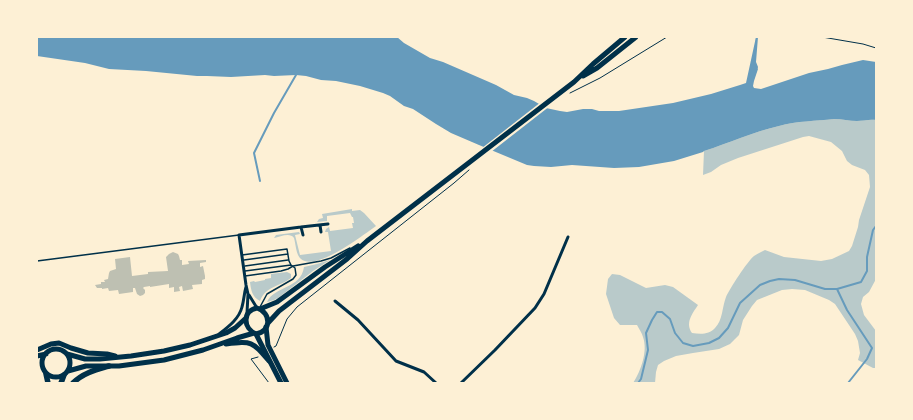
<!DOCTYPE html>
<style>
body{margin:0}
#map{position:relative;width:913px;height:420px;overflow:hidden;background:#fdf0d5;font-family:"Sofia Sans Condensed",sans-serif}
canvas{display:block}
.frame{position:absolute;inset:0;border:38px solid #fdf0d5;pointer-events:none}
</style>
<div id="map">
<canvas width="913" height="420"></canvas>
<div class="frame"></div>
</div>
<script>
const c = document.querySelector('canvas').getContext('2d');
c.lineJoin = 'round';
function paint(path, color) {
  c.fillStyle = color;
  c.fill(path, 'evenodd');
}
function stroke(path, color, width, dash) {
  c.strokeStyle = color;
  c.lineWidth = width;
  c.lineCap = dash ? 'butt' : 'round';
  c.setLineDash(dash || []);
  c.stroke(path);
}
const green = new Path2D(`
 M834,119C842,119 849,121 857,121C863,121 869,119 876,120V279L869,292L863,297L861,304L864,315L876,331V368H873L858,360L860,353L858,341L855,334L835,304L829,300L805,290L792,289L782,290L757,300L752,306L743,320L739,335L730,344L719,349L693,353L676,356L664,361L658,365L656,372L655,383H633C641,371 648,351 643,337C642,333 639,329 637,325H620L614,318L606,294L608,279L612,274L620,275L646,288L665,285L673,287L698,305C692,314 685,323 692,333C700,334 709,335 715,328C723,320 722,307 726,297C730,288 747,262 754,256C757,254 761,252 765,250L784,257L821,261L832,259L849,251L852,246L858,227L859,220L870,187L869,175L865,170L852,165L847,161L842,151L831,142L809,136L803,137L738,158L721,165L711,172L703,175L704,151C729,143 753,132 779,126C797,121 816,121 834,119Z
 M352,209V211L360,210L364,213L376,226C363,235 316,272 301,259C296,255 296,245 294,238C290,232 280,237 274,238L276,235L299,232L300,234L295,235L300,255L331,251L328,232H325L326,229L329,227L330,231L353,228L352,223H354L353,217H352L350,213L327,216V221L317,222L319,219L323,218L322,214Z
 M330,260L313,271L278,298L274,300L267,302C274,286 301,289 304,267L317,264Z
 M287,272L291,274V278C279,287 266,286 260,301C252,297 251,290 250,282L254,281L255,282L265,280V279L271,278V274Z`);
const water = new Path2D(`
 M37,37H397L404,43L430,58L443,62L496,85L514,95L527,98L534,101L546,108L560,111L567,112L583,109H592L599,111H619L673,103L711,94L740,85L746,83L756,37H757L755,62L758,69L754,81L753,86L754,88L761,89L809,73L828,69L842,65L863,60L876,62V120C869,119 863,121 857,121C849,121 842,119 834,119C816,121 797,121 779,126C753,132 729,143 704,151L703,152L674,161L639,167L614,168L572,165L551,167L534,166L527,165L479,145L451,133L436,124L413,109L404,106L390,96L383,93L360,86L336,81L321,80L306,76L296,75L274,76L265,75L231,77L207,76H197L146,71L109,69L85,63L37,56Z`);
const pier = new Path2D(`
 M541,102L547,106H550L491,152L482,148Z`);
const stream = new Path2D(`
 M757,37L755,62L757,67
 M260,181L254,153L274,113L296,75V73
 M837,289L847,310L872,348L867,359L848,383
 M638,383L641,379L648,350L646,333L652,320L657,312H662L670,319L675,333L683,343L693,346L709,343L719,338L728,328L740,303L760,285L770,281L779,279L795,280L825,289H837L861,282L867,271V257L873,230L876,226`);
const building = new Path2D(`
 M173,252L178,254L179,256L180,260H182V265L189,264L188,261L206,260V262L200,263V267L203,266L205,276V279L202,280V284L192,285L193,289L183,291L182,286L179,287L180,291L174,292V287L169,288V284L150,287V286L144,287L143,288L145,290V293L143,295L140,296L137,294L135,288H133V292L119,294L118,290L109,291L108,288L102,289V288H97L95,285L101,284V282H105L104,280L108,279L109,273L110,271L116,269L115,259L130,257L132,276L148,274V272L168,271L166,257L169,254Z`);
const path = new Path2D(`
 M822,37L863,44L876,48
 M570,93L600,78L667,37
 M274,347L276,346L287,319L297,307L454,183L469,170
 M258,357L251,359L269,383`);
const service = new Path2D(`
 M242,255L287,249L289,261L291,265
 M244,260L288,254
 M37,261L239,235
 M245,266L288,260
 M245,271L291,265L295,268L296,275L293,279L267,294L260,307
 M245,276L281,271L288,269L293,266L321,261L331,258L350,248`);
const minor = new Path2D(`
 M320,225L321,232
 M301,227L303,235
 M249,295L257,308
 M335,301L358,320L396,361L424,372L436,383
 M247,313L248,294L246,285L239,235L301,227L328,224
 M219,334C228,327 239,319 242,307C244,300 244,294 246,287
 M461,383L495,350L535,308L544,294L568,237`);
const primary = new Path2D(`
 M266,327L268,345L287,383
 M256,334L281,383`);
const trunk = new Path2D(`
 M583,76L597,68L636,37
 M257,308C272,313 271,332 256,334C243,328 242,311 257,308Z
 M260,309L277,302L325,267L358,246
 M268,323L279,311L347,259L367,241L574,82L593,64L625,37
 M226,344C252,341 252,341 269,361
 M42 363a14 14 0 1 1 28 0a14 14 0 1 1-28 0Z
 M37,350L51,344L59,343L71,348L88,353L107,354L115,356
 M67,354L85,359H100L131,356L164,351L190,345L226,333L235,328L246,318
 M37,356L46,354
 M68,371L86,366H119L164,360L203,350L237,338L254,333`);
const motorway = new Path2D(`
 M46,374L48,383
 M61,383L64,375
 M73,383C83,373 95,370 109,366`);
paint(green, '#b9caca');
paint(water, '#669bbc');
paint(pier, '#fdf0d5');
stroke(stream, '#669bbc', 2);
paint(building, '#bec0b2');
stroke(path, '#003049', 1);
stroke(service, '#003049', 1.5);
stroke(minor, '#003049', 3);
stroke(primary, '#003049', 5);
stroke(trunk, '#003049', 5);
stroke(motorway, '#003049', 5.5);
</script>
